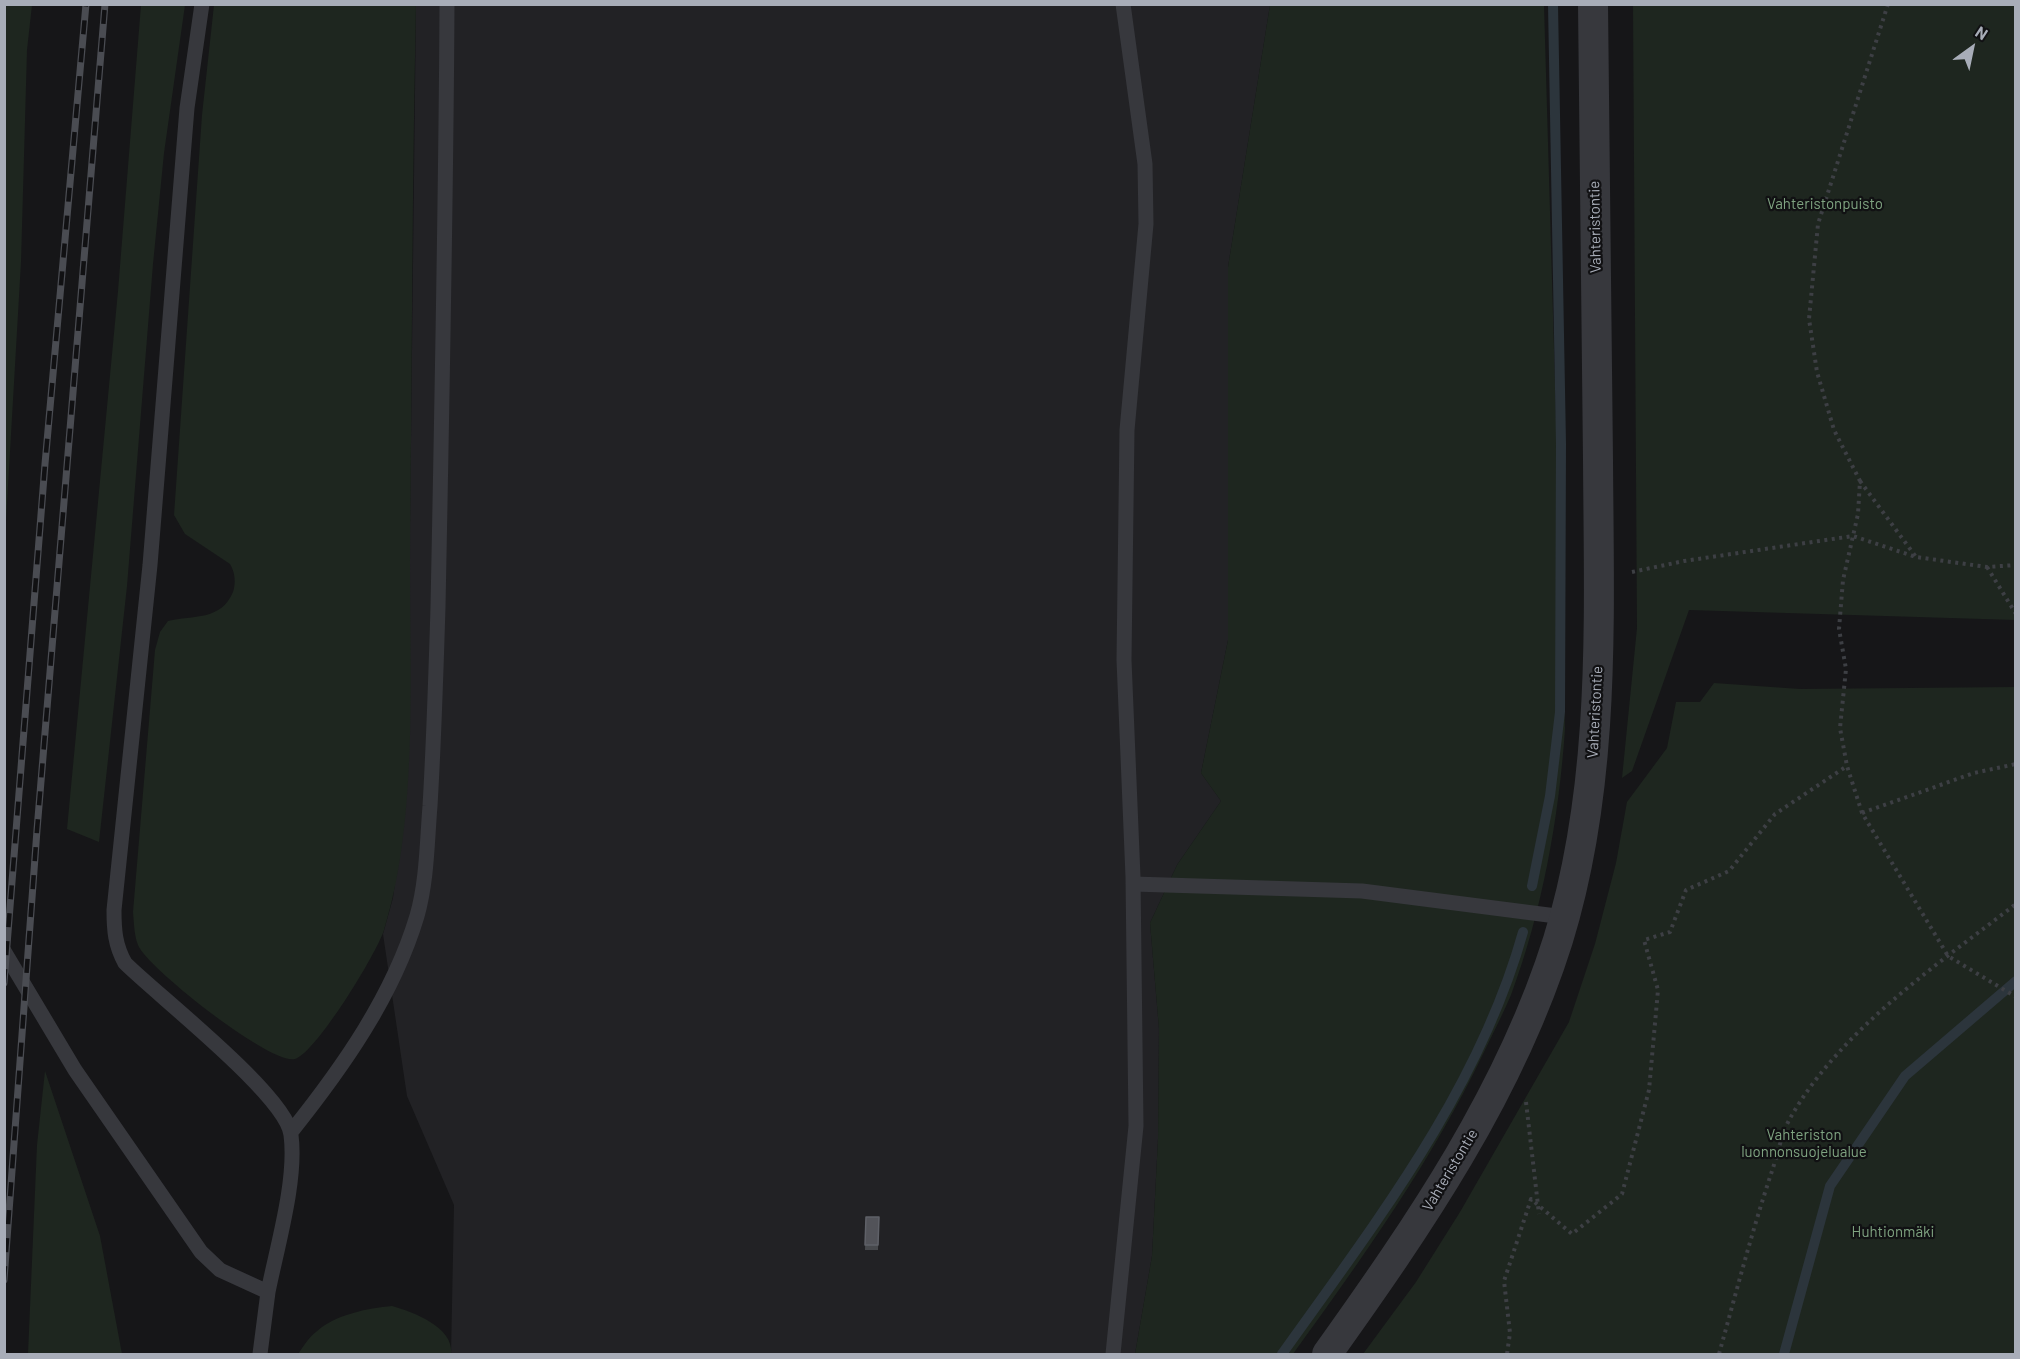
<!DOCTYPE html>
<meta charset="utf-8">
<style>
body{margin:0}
#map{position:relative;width:2020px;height:1359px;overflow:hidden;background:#161618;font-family:Barlow,sans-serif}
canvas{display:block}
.frame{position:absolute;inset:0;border:6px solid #a8adb8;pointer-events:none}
.north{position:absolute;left:1942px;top:18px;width:60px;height:60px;-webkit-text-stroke:4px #111113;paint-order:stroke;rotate:33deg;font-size:16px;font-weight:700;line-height:24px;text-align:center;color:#a8adb8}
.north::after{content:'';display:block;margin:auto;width:21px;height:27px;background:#a8adb8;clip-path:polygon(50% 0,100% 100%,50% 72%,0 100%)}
</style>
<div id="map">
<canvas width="2020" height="1359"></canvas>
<div class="frame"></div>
<div class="north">N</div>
</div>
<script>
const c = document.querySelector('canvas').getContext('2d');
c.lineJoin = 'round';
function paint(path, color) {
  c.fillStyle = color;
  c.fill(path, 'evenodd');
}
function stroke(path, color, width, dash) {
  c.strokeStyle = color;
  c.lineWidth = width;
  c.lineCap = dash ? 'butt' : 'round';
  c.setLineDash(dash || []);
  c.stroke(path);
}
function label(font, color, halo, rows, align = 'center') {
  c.font = font + ' Barlow,sans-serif';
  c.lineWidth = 4.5;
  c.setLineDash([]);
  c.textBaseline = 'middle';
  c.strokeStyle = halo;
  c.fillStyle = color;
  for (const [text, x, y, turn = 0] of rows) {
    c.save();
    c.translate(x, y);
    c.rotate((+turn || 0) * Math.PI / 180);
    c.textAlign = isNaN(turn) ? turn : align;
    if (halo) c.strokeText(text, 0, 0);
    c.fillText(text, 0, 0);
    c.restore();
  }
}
const built = new Path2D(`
 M416,5H1270L1228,267V640L1201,773L1221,801L1177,865L1150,923L1159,1029L1158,1139L1152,1256L1135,1354H451L454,1205L407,1096L383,934L393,898L407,783Z`);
const green = new Path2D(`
 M5,4L32,5L27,50L21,262L5,538Z
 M141,5H185L164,153L153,264L127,586L99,842L67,829L118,291Z
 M214,5H416C412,190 412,375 410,561C410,674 418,822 384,930C377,953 316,1053 295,1059C272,1066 147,968 138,945C134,935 134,922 133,912L155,650L160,632L168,621C193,615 221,621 233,592C236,583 235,572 230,564L185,534L174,515L202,115Z
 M1270,5H1544L1565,729C1559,818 1542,912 1511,995C1503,1014 1493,1033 1484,1052C1432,1161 1363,1257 1293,1354H1135L1152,1256L1158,1139L1159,1029L1150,923L1177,865L1221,801L1201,773L1228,640V267Z
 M1633,5H2015L2016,620L1689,610L1632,771L1622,778L1637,628Z
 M1714,683L1800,689L2015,687V1354H1363L1416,1282L1460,1212L1569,1022L1595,944L1616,863L1627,802L1667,748L1676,702H1700Z
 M45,1071L100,1236L122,1354H28L37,1145Z
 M392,1306C413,1312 454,1327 451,1354H298C303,1347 309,1337 316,1332C334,1315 368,1308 392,1306Z`);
const stream = new Path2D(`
 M1532,886L1550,796L1560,712L1561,444L1553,4
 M1282,1354C1376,1222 1479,1090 1523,932
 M1784,1354L1830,1186L1905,1076L2016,981`);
const path = new Path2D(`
 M1888,4L1818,224L1809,319L1817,372L1834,430L1860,481L1858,514L1843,580L1839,629L1846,669L1840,728L1847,766L1862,813L1948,956L2016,997
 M1860,481L1916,557
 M1987,567L2016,614
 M1632,572L1684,561L1853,536L1916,557L1987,567L2016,565
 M1862,813L1974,773L2016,764
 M1526,1102L1539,1214
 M1507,1354L1510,1333L1504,1281L1531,1199L1572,1234L1622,1194L1649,1090L1658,990L1644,940L1670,932L1686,890L1729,871L1775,814L1847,766
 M1719,1354C1736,1293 1752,1231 1772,1171C1778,1153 1782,1131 1792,1115C1841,1030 1939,963 2016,904`);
const lane = new Path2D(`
 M202,4L187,108L150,565L114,910C114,930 115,945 125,963C157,995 287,1096 291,1135C297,1180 277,1247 268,1292
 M1133,884L1362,891L1564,917
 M4,951L75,1070L201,1252L220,1270L268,1292L260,1354
 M291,1132C343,1067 393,996 417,916C427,881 427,842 430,806C434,739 436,673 438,607C442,406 446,205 447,4
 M1113,1354L1136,1126L1133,877L1124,660L1127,430L1146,224L1145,164L1123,4`);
const street = new Path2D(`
 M1327,1354C1419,1225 1510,1093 1558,940C1606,785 1599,620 1598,460C1596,308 1595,156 1593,4`);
const rail = new Path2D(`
 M4,983L45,464L86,4
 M4,1280L37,830L105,4`);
const wall = new Path2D(`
 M866,1217H879L878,1250H865Z`);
const building = new Path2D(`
 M866,1217H879L878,1245H865Z`);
const parkNames = [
 ["Vahteristonpuisto",1825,204],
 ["Vahteriston",1804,1135],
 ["luonnonsuojelualue",1804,1152],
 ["Huhtionmäki",1893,1232]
];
const streetNames = [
 ["Vahteristontie",1595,227,-91],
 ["Vahteristontie",1595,712,-87],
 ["Vahteristontie",1450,1170,-59]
];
paint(built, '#222225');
paint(green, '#1e261f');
stroke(stream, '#2c353c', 10);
stroke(path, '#3d3f44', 4, [3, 4.5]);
stroke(lane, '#37383d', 15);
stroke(street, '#37383d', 30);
stroke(rail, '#4a4c52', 7);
stroke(rail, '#111113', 4.5, [14]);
paint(wall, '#47494d');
paint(building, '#525359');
stroke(building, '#5f6168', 1.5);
label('15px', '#7fa381', '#111113', parkNames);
label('15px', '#a8adb8', '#111113', streetNames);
</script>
